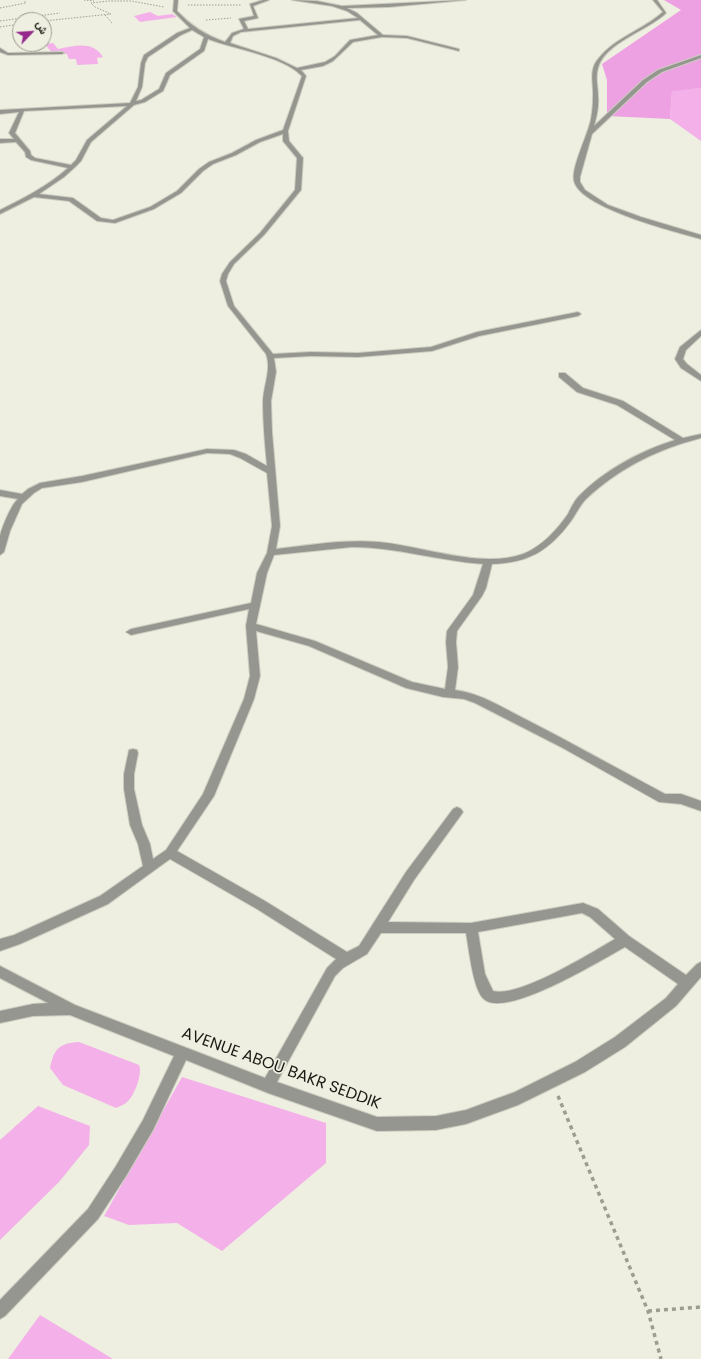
<!DOCTYPE html>
<meta charset="utf-8">
<style>
body{margin:0}
#map{position:relative;width:701px;height:1359px;overflow:hidden;background:#eeefe0;font-family:Poppins,Vazirmatn,sans-serif}
canvas{display:block}
.north{position:absolute;left:12px;top:12px;width:40px;height:40px;box-sizing:border-box;background:#eeefe0;border:1px solid #9a9a8f;border-radius:50%;rotate:65deg;font-size:11px;font-weight:700;line-height:16px;text-align:center;color:#1b1b16}
.north::after{content:'';display:block;margin:auto;width:14px;height:18px;background:#94298b;clip-path:polygon(50% 0,100% 100%,50% 72%,0 100%)}
</style>
<div id="map">
<canvas width="701" height="1359"></canvas>
<div class="north">ش</div>
</div>
<script>
const c = document.querySelector('canvas').getContext('2d');
c.lineJoin = 'round';
function paint(path, color) {
  c.fillStyle = color;
  c.fill(path, 'evenodd');
}
function stroke(path, color, width, dash) {
  c.strokeStyle = color;
  c.lineWidth = width;
  c.lineCap = dash ? 'butt' : 'round';
  c.setLineDash(dash || []);
  c.stroke(path);
}
function label(font, color, halo, rows, align = 'center') {
  c.font = font + ' Poppins,sans-serif';
  c.lineWidth = 3.5;
  c.setLineDash([]);
  c.textBaseline = 'middle';
  c.strokeStyle = halo;
  c.fillStyle = color;
  for (const [text, x, y, turn = 0] of rows) {
    c.save();
    c.translate(x, y);
    c.rotate((+turn || 0) * Math.PI / 180);
    c.textAlign = isNaN(turn) ? turn : align;
    if (halo) c.strokeText(text, 0, 0);
    c.fillText(text, 0, 0);
    c.restore();
  }
}
const green = new Path2D(`
 M150,12L158,16L172,14L177,17L140,22L134,16Z
 M53,43L58,49C74,46 93,40 103,57L97,58L98,64L77,65L76,59H69L67,54L52,53L45,44Z
 M701,88V141L670,119L672,90Z
 M79,1042L139,1065C143,1073 134,1097 127,1102C124,1105 119,1106 116,1108L63,1085L50,1068C54,1049 59,1043 79,1042Z
 M182,1077L326,1123V1163L222,1251L177,1223L129,1225L104,1216Z
 M38,1106L90,1126L89,1145L59,1182L0,1240V1140Z
 M40,1315L113,1359H8Z`);
const forest = new Path2D(`
 M664,0H701V88L672,91L670,119L607,116V80L602,64L681,10Z`);
const pathFar1 = new Path2D(`
 M84,0L94,1
 M188,5H241
 M0,8L26,3L24,0
 M105,15L112,23
 M206,20L231,18
 M0,21L60,13
 M44,21L111,14L95,7L91,3L109,1H131L164,7
 M0,27L20,24`);
const path = new Path2D(`
 M558,1096L648,1311L661,1359
 M648,1311L701,1307`);
const minor = new Path2D(`
 M174,0H178L177,11C191,26 205,35 225,42L232,33L244,29L239,19L254,16L250,4L263,0H269L253,6L258,18L244,21L248,29L358,18L347,11L332,6L292,0L317,1L342,6L466,0L389,7L347,8L357,13L383,35L407,36L459,49V51L407,38L382,37L353,42L333,61L323,66L301,70L306,76L288,131L289,141L303,158L301,190L264,235L234,264L228,274L226,281L234,306L273,354L311,352L358,353L431,347L477,332L578,312L581,314L578,316L479,336L432,351L358,357L311,356L274,358L276,372L271,401L272,432L280,526L276,549C310,545 345,539 379,542C422,546 482,569 523,554C541,547 557,530 568,514C571,508 574,501 579,496C605,470 640,451 675,440L617,405L577,392L559,377V373H565L583,388L623,401L683,438L701,434V438C658,449 619,468 586,499C580,505 576,514 571,521C549,551 528,563 492,564L486,588L482,596L457,631L456,642L458,667L455,690C480,693 503,708 525,719C572,743 618,769 665,794H681L701,801V811L681,804L659,802L561,747L475,703L464,699L443,697L406,688L309,646L256,631L260,676L254,699L214,796L177,851L265,901L347,952L359,946L406,872L453,809L457,807L461,809L463,812L461,815L414,880L388,922L471,923L583,903L598,909L629,936L686,975L697,964L701,962V977L676,1006L625,1047L585,1072L518,1105L466,1124L436,1130L377,1131L268,1093L186,1060L153,1130L126,1176L98,1219L5,1316L0,1319V1300L88,1209L116,1166L143,1120L174,1056L70,1015L33,1016L0,1023V1011L33,1004L48,1003L0,978V966L75,1005L265,1078L327,968L336,959L257,909L170,859L108,904L20,944L0,951V939L14,935L100,896L143,866L138,844L130,825L124,789V774L129,750L133,749L137,750L138,753L134,774V789L142,825L150,844L153,859L166,850L203,794L244,699L250,676L246,626L249,609L131,635L126,632L131,629L251,603L257,573L267,553L272,526L267,473L240,458L230,454L207,453L82,482L42,488L34,493L22,504L10,531L4,552L0,555C0,549 0,542 0,536C2,527 11,505 18,499L0,496V490L22,494L28,489L40,483L82,476L207,449L234,450L246,454L267,466C265,445 263,424 263,403C263,386 272,370 266,354L228,306L220,281L222,274L230,262L260,233L295,190L297,158L283,141V134L260,142L236,155L213,164L203,171L181,193L154,209L115,223L97,221L69,201L34,197L0,214V210C24,198 48,186 68,168L31,160L26,157L25,152L16,142L0,143V139H14L9,133L19,112L0,114V110L130,103L138,87L141,63L144,55L177,33L190,28L173,11ZM360,20L378,35L350,40L335,56L325,62L297,68L276,58L230,43L233,36L241,32ZM192,30L204,37L200,49L166,73L159,89L141,100L136,101L142,87L145,63L148,57L181,35ZM208,39C234,49 283,56 302,76L283,130L256,140L232,153L209,162L199,169L177,191L150,207L113,220L101,218L73,198L39,194L64,177L74,168L81,161L91,142L134,105L145,102L163,91L170,75L204,51ZM127,106L87,140L76,160L71,165L35,158L31,155L30,151L15,133L24,111ZM352,547C396,547 439,561 483,564L473,595L447,631L446,642L448,667L445,689L412,682L315,641L256,624L267,573L274,555ZM582,913L590,917L615,939C591,953 519,998 493,991L485,974L478,932ZM381,933H466C469,948 473,992 485,1000C509,1017 601,960 625,947L678,984L666,998L615,1037L575,1062L515,1092L466,1110L436,1116L377,1117L277,1082L335,976L343,968L367,954Z
 M653,0H657L666,13C649,30 604,43 598,68C595,77 598,86 598,96C599,105 597,116 594,126L643,80L658,70L701,55V58L662,72L647,82L592,134L580,177V182L585,190L608,205L641,217L701,235V239C676,232 580,208 574,181C571,167 588,135 591,119C592,113 593,105 593,98C594,83 588,70 599,58C616,37 643,30 663,12Z
 M0,48L8,53L62,52L64,53L62,54L8,55L0,52Z
 M701,330V336L686,350L683,359L687,364L701,375V381L681,368L675,359L680,347Z`);
const nearStreetnames = [
 ["AVENUE ABOU BAKR SEDDIK",281,1069,20]
];
paint(green, '#f3b0e9');
paint(forest, '#eda0e2');
stroke(minor, '#cccdc0', 2);
stroke(pathFar1, '#9c9d91', 1, [1.5, 1.5]);
stroke(path, '#9c9d91', 3.5, [4, 4]);
paint(minor, '#969690');
label('16px', '#1b1b16', '#eeefe0', nearStreetnames);
</script>
